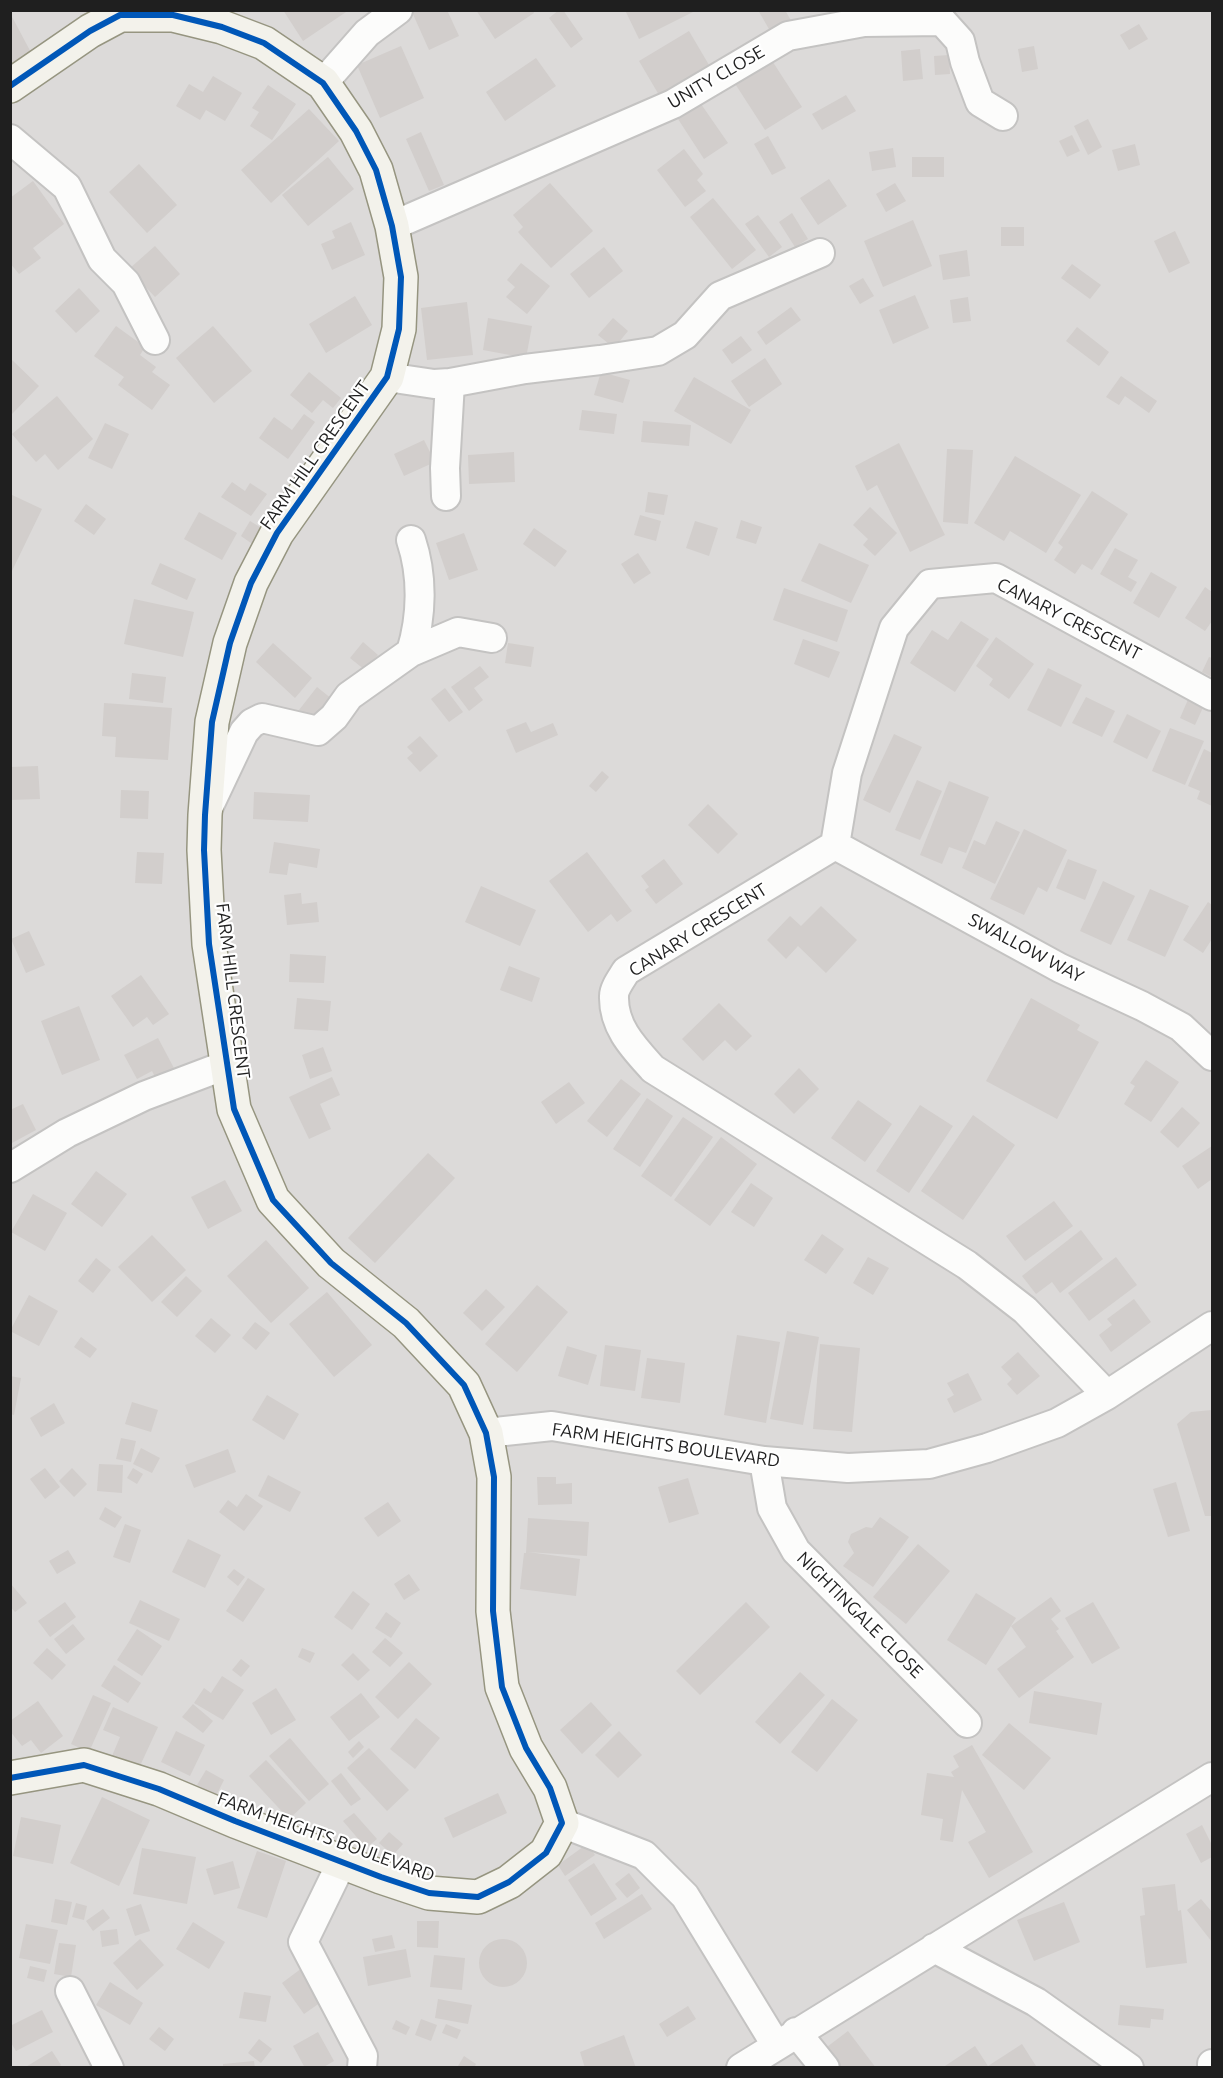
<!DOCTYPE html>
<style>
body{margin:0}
#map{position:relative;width:1223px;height:2078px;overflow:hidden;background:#edeae7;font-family:Ubuntu,sans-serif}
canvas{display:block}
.frame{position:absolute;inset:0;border:12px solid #1f1f1f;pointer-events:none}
</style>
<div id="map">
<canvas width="1223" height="2078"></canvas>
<div class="frame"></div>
</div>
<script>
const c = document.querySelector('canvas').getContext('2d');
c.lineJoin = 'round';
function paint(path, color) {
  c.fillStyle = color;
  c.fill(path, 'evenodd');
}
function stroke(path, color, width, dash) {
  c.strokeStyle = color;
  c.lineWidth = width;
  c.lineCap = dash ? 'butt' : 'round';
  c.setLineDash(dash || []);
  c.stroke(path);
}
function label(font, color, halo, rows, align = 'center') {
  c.font = font + ' Ubuntu,sans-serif';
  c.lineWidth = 4.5;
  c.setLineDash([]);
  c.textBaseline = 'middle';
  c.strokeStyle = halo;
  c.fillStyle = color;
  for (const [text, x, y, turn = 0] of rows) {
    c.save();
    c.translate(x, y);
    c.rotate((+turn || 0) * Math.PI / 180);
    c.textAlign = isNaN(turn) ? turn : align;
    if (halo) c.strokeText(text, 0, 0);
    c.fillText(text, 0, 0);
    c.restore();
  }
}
const residential = new Path2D(`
 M11,11H1212V2067L11,2068Z`);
const building = new Path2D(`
 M283,10H349L303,41Z
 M416,10H447L459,36L429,50L412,12Z
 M476,10H533L534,13L495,39Z
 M559,10H563L583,39L571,48L549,18Z
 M625,10H697L639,39Z
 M758,10H785L793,24L773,36Z
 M10,13L35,60L10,73Z
 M1139,24L1148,39L1129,50L1120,35Z
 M689,31L709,65L659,95L639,61Z
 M401,46L424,98L380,118L357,65Z
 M1034,46L1038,69L1022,72L1018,49Z
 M920,49L923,79L903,81L901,51Z
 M949,55L950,74L935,75L934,56Z
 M769,56L802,107L765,130L732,79Z
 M536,58L556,86L505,121L486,92Z
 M213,76L242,93L225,121L206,110L200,120L176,106L189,84L203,92Z
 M268,85L296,104L272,140L250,126L259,112L252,108Z
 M846,95L856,111L822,130L812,114Z
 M701,104L728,143L704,159L678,119Z
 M309,109L339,141L271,203L241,170Z
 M1088,119L1102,147L1088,155L1074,126Z
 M421,132L444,185L429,191L406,139Z
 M1072,135L1080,151L1067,157L1059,141Z
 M768,136L786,168L772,175L754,144Z
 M1135,144L1140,165L1118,171L1112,150Z
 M893,148L896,167L872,171L869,152Z
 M684,149L703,174L697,180L706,191L685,207L657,170Z
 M328,157L354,189L308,226L282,195Z
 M912,157H944V177H912Z
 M139,164L177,205L147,233L109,192Z
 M829,179L847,206L818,225L800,198Z
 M33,181L64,224L33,248L41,258L19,274L10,263V198Z
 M550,183L593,231L551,268L518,232L523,227L513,215Z
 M895,183L906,201L886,212L876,194Z
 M713,198L756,250L732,269L690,217Z
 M792,213L808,239L795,247L779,222Z
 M758,215L782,247L769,257L745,224Z
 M913,220L932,266L883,287L864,241Z
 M351,222L365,255L332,270L321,244L335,238L332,231Z
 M1001,227H1024V246H1001Z
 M1175,231L1190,263L1169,273L1154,241Z
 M155,246L180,274L155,297L129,269Z
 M604,247L623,271L589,298L570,274Z
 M967,250L970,276L943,280L939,255Z
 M521,263L550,286L527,314L506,297L515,287L507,280Z
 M1072,264L1101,285L1090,299L1061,278Z
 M863,278L874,296L860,304L849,286Z
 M79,288L100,311L76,333L55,311Z
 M915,295L929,328L893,344L879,310Z
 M355,296L372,325L326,353L309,324Z
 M968,297L971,321L953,323L950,300Z
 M467,302L473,355L427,360L421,308Z
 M791,307L801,320L766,345L757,332Z
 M488,318L532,326L526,358L483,350Z
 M613,318L628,331L614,348L598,335Z
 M116,326L145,347L140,355L156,367L152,372L170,385L152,410L118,385L124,377L94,356Z
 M213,326L252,371L214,403L176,358Z
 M1077,327L1109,352L1099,366L1066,341Z
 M741,336L752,350L732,364L722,350Z
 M10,358L39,386L12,414L10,412Z
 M765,358L782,384L749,407L731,381Z
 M309,372L341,398L333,408L323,400L312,413L290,395Z
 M601,372L630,380L623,403L594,395Z
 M1121,376L1157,401L1149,413L1125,396L1119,405L1106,397Z
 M694,377L751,410L731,444L674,411Z
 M57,396L93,439L58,470L45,454L36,462L12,434Z
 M582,410L617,414L614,434L579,430Z
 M304,414L315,422L288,459L259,438L274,417L292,430Z
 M643,421L691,425L689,446L641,442Z
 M105,423L129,434L112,469L88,458Z
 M424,440L435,462L404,476L394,454Z
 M899,443L945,535L910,552L877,485L867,491L855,466Z
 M947,449L973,450L968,524L943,522Z
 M514,452L515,482L469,484L468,455Z
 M1015,456L1081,495L1046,553L1010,531L1004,541L974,523Z
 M232,482L245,491L250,483L267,494L251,516L221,497Z
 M1092,491L1128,514L1092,570L1082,564L1075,574L1054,560L1063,547L1058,543Z
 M648,492L668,495L664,515L645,512Z
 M10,494L42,509L10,575Z
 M86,504L106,519L94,535L74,521Z
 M870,507L897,533L875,556L863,545L868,539L853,525Z
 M199,512L237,533L222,560L184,539Z
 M640,515L661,521L656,541L634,535Z
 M741,520L762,527L756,544L736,538Z
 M250,521L268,532L258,548L241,536Z
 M695,521L718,528L709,556L686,548Z
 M534,528L567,551L555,567L523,544Z
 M464,533L478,570L449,580L436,543Z
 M819,543L869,565L851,603L801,581Z
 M1115,548L1138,560L1128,577L1137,582L1131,592L1100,574Z
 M638,553L651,573L634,584L621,564Z
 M160,563L196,579L187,600L151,584Z
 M1151,572L1177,587L1159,618L1133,603Z
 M1205,587L1212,592V621L1205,631L1185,618Z
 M784,588L848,610L837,642L773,620Z
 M134,599L194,612L183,657L124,644Z
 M961,621L989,639L955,692L910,663L932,630L948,640Z
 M996,637L1034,664L1009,699L989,685L993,679L976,666Z
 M803,639L840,652L829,678L794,664Z
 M363,642L378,655L365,670L350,658Z
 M273,643L312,678L295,698L256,662Z
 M508,643L534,647L531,667L505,663Z
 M1209,657L1212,658V677L1202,672Z
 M480,666L489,677L474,688L483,700L469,711L451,687Z
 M1048,668L1082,685L1061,727L1027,710Z
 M132,673L166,677L163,703L129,699Z
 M317,687L332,699L314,722L299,710Z
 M445,688L463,712L449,722L431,699Z
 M1190,695L1206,701L1195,725L1180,718Z
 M1086,697L1115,711L1102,737L1072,723Z
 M104,703L172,708L168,760L115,757L116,737L102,736Z
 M1127,714L1161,731L1147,759L1113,742Z
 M526,722L531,732L553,723L558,735L516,753L506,730Z
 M1170,728L1204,741L1185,785L1152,771Z
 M894,734L922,747L890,813L863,800Z
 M420,736L438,756L420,772L407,758L413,753L407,747Z
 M1204,749L1212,753V806L1197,799L1200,791L1188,786Z
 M38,766L40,799L10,800V767Z
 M602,771L609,777L596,792L589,786Z
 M917,780L942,791L920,840L895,830Z
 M949,781L989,797L966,853L949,847L942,864L920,855Z
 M121,790L149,791L148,819L120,818Z
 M254,792L310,795L308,822L253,819Z
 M708,804L738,834L718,854L688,825Z
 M996,821L1020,832L995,884L962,868L974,840L985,845Z
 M1024,829L1067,850L1047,892L1038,887L1024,915L990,899Z
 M274,842L320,849L317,868L289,863L287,875L269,873Z
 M137,852L164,853L162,884L135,883Z
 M587,852L632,911L617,922L611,914L588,932L549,881Z
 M664,859L683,884L656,904L645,890L649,887L641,876Z
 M1068,859L1097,870L1085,900L1056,888Z
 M1103,881L1135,896L1111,945L1080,931Z
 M481,886L536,910L520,946L465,922Z
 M1150,889L1189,906L1165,957L1127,940Z
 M301,893L302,904L317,902L319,922L287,925L284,895Z
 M1208,902L1212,905V939L1203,953L1183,940Z
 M821,906L857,940L826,973L798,946L786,959L767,940L790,916L801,926Z
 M29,931L45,965L26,973L11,939Z
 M290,954L326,956L324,983L289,982Z
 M509,966L540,978L532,1002L500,990Z
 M141,975L169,1014L153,1025L147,1017L133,1027L111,996Z
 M297,998L331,1001L328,1031L294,1029Z
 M1031,998L1080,1025L1077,1030L1099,1042L1057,1119L986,1081Z
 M719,1003L752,1036L736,1051L725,1040L703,1061L682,1039Z
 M79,1006L100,1060L62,1075L41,1021Z
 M158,1038L175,1070L156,1079L152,1071L137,1079L124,1055Z
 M323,1047L332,1071L310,1079L302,1055Z
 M1146,1060L1179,1082L1151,1122L1124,1104L1135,1086L1130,1083Z
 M799,1068L819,1089L794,1114L774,1094Z
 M332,1077L340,1095L320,1104L331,1129L309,1139L289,1097Z
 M621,1079L641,1094L607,1137L587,1121Z
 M569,1082L585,1103L556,1124L541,1102Z
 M647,1098L673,1116L640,1167L613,1149Z
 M858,1100L892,1124L865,1162L831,1138Z
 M23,1104L36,1130L12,1143L10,1110Z
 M920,1105L953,1126L909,1193L876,1171Z
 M1182,1107L1200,1123L1178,1148L1160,1132Z
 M973,1115L1015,1145L963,1220L921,1191Z
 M683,1117L713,1137L671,1197L641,1176Z
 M721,1137L757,1164L710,1226L674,1200Z
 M1212,1146V1179L1198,1189L1182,1166Z
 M428,1153L455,1178L375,1263L348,1238Z
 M96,1171L127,1194L102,1227L71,1204Z
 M225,1180L242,1211L208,1229L191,1197Z
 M751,1183L773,1198L754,1227L731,1212Z
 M33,1194L67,1213L45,1251L11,1232Z
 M1054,1201L1073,1226L1025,1261L1006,1236Z
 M1081,1230L1103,1259L1060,1293L1052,1282L1036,1294L1022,1276Z
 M822,1234L844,1249L826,1274L804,1260Z
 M152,1235L186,1270L152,1302L118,1267Z
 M266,1240L309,1288L271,1323L227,1276Z
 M868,1257L889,1268L873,1295L853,1283Z
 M1116,1257L1137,1285L1089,1321L1068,1293Z
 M96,1258L111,1270L93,1293L78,1281Z
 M186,1276L202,1291L177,1317L161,1302Z
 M537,1285L568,1312L517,1372L485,1344Z
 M486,1289L505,1307L482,1331L463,1313Z
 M327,1292L372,1345L334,1377L289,1324Z
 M29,1295L58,1311L39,1346L10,1331Z
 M1134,1299L1151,1322L1111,1352L1099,1335L1112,1325L1107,1319Z
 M211,1318L231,1335L215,1353L195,1336Z
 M255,1322L270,1333L256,1350L242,1338Z
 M787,1331L819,1337L803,1425L770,1419Z
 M737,1335L780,1342L766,1423L724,1415Z
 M81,1337L97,1349L90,1358L74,1347Z
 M820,1344L860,1348L852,1432L813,1429Z
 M605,1345L641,1350L635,1391L600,1386Z
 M567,1346L597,1355L588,1385L558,1376Z
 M1018,1352L1040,1376L1017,1395L1007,1384L1012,1379L1001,1367Z
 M647,1358L685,1363L680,1403L641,1398Z
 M968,1373L982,1400L954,1413L947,1399L954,1395L947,1383Z
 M10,1376L21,1378L14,1415L10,1414Z
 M267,1395L299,1414L284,1440L252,1420Z
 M132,1402L158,1410L151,1432L125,1424Z
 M54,1403L65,1423L41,1437L30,1418Z
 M1212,1410V1516H1205L1177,1424L1191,1412Z
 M121,1438L136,1441L131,1462L116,1459Z
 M141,1448L160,1458L152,1473L133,1464Z
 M228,1449L236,1472L194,1488L185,1465Z
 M99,1464L123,1465L122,1493L97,1491Z
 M45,1468L60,1487L45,1499L30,1479Z
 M72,1468L87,1484L74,1497L59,1481Z
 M133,1468L143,1474L137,1484L127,1478Z
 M268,1475L301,1492L290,1512L258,1496Z
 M537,1477H556V1484L572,1483V1504L538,1505Z
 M688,1478L699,1514L669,1523L658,1487Z
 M1176,1482L1190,1531L1168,1537L1153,1489Z
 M246,1494L263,1506L244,1531L219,1512L228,1500L237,1507Z
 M388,1502L401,1521L378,1537L364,1518Z
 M105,1507L122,1517L115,1528L99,1519Z
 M880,1517L909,1537L873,1587L843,1566L854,1553L848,1542L851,1534L866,1527L872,1528Z
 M528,1518L589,1522L587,1556L528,1552L580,1559L576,1596L520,1589L524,1553H526Z
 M125,1524L141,1530L130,1563L113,1557Z
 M188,1539L221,1555L205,1588L172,1572Z
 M918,1544L950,1571L906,1624L873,1597Z
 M68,1550L76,1563L57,1574L49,1561Z
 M234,1569L245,1577L238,1586L227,1577Z
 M409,1574L420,1590L404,1600L394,1584Z
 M248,1578L265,1589L243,1622L226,1611Z
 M10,1583L27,1603L15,1612L10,1606Z
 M353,1591L370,1604L352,1630L334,1617Z
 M976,1593L1016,1618L986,1665L947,1640Z
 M1051,1597L1061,1611L1051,1619L1059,1629L1056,1631L1074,1657L1019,1698L997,1669L1026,1647L1011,1626Z
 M140,1600L180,1619L169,1641L129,1623Z
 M65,1602L76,1617L50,1637L38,1621Z
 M746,1602L770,1627L700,1695L676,1671Z
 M1093,1602L1120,1648L1092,1664L1065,1618Z
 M386,1612L401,1623L391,1638L375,1628Z
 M73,1624L85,1639L66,1654L54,1639Z
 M137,1629L162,1646L142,1676L117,1660Z
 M385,1638L403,1653L390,1667L372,1652Z
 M47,1648L66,1665L52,1680L33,1663Z
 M302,1648L315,1653L310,1663L298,1657Z
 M353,1653L370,1670L358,1681L341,1665Z
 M241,1659L250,1666L241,1677L232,1670Z
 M409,1662L432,1684L398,1719L375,1697Z
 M114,1665L141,1683L128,1703L101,1686Z
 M800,1672L825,1695L780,1744L755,1722Z
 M222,1676L244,1690L223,1720L194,1703L204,1688L211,1693Z
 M276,1688L296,1720L271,1735L252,1703Z
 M1034,1691L1102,1703L1097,1735L1029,1723Z
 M361,1693L380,1717L349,1741L330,1717Z
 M93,1695L111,1703L89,1752L71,1744Z
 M832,1699L858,1720L817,1772L791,1752Z
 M38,1701L63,1736L41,1753L31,1740L22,1746L10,1731V1721Z
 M591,1702L612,1725L582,1754L560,1730Z
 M193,1704L213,1721L203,1733L182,1717Z
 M113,1707L158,1727L139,1768L112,1756L120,1737L103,1730Z
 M416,1718L440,1738L415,1769L390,1749Z
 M1009,1723L1051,1758L1024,1790L982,1755Z
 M176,1731L205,1745L190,1776L161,1762Z
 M619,1731L642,1755L618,1778L595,1755Z
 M290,1738L329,1784L309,1801L269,1756Z
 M359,1741L364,1747L353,1758L348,1752Z
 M972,1745L1033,1852L989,1878L968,1842L986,1832L962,1790L953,1842L940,1840L943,1819L921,1815L927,1773L954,1777L951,1772L959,1767L953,1756Z
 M369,1748L409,1790L387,1811L347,1768Z
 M266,1760L306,1803L289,1819L249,1776Z
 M206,1770L224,1780L216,1796L197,1785Z
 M341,1773L361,1799L351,1806L331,1781Z
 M498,1793L507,1813L453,1838L444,1818Z
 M102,1797L150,1820L119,1886L70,1863Z
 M354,1813L377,1839L366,1848L343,1821Z
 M21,1817L61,1825L53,1864L13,1856Z
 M1202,1825L1212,1845V1857L1201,1863L1186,1834Z
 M389,1832L403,1844L393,1855L379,1843Z
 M587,1844L595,1855L565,1876L558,1865Z
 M142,1848L196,1857L187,1904L133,1894Z
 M257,1851L286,1861L267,1918L237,1908Z
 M233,1861L240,1888L214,1895L206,1869Z
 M594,1863L617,1899L591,1916L568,1880Z
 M629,1873L640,1888L627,1898L615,1884Z
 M1175,1884L1178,1911L1181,1910L1187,1963L1146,1968L1140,1916L1145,1915L1142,1888Z
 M642,1894L652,1909L604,1939L595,1923Z
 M55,1899L72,1902L67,1925L51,1922Z
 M1201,1899L1212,1912V1942L1187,1910Z
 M1064,1902L1080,1942L1034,1961L1017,1920Z
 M76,1903L87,1906L84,1920L72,1917Z
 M141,1904L150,1931L135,1936L126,1909Z
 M103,1909L110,1918L93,1931L86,1921Z
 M417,1921H439L438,1948L417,1947Z
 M193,1922L225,1942L209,1969L176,1949Z
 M26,1924L58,1930L50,1964L19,1958Z
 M117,1929L119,1944L102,1947L100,1931Z
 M392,1935L395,1948L375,1952L372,1939Z
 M479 1963a24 24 0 1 1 48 0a24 24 0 1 1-48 0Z
 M140,1939L164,1965L137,1990L113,1963Z
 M59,1943L76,1945L71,1977L54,1974Z
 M406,1949L411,1977L368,1986L363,1957Z
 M434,1955L465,1958L462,1990L430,1987Z
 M30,1966L47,1970L44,1982L27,1978Z
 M302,1968L324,2000L304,2014L282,1983Z
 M110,1982L143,2003L130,2025L96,2005Z
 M244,1992L271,1996L266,2022L239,2018Z
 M438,1999L472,2005L468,2024L435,2018Z
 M1120,2005L1164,2009L1163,2020L1151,2019L1150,2028L1118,2025Z
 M688,2006L696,2019L667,2037L659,2024Z
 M42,2010L53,2032L16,2051L10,2041V2026Z
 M421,2019L437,2025L431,2041L415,2035Z
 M396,2020L410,2027L406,2035L392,2029Z
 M446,2024L461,2030L457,2039L442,2033Z
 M159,2027L174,2039L165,2051L149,2039Z
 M848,2031L876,2068H831L819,2053Z
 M318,2032L334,2061L322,2068H305L293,2046Z
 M624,2035L636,2068H585L580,2052Z
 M259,2039L272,2049L261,2063L248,2053Z
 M1022,2044L1036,2066L1034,2068H942L975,2046L988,2066Z
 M52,2051L61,2065L58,2068H24Z
 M464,2056L476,2064L474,2068L458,2066Z
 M254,2061L255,2068H223V2064Z`);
const street = new Path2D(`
 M323,83L367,33L398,10
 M10,139L67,187L102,259L126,283L155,340
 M392,226L673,104L788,36L864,22L942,21L960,41L965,62L980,102L1003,116
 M387,377L434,384L450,383L525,369L600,360L658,351L685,335L720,296L820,253
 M446,496L445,468L450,383
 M411,652C422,616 423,576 411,540
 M208,808L244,732L252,723L262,718L318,731L334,717L349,696L411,652L458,632L492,638
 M835,845L1060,968L1142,1006L1181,1027L1212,1056
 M10,1168L67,1133L144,1096L226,1065
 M1107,1395L1025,1310L967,1265L653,1069C634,1048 613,1027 614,996C614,988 622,978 626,971L835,845L847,773L894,628L930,584L996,578L1212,696
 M486,1433L552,1426L764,1461L848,1468L929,1464L987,1448L1057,1423L1107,1395L1212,1326
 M764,1461L772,1508L796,1551L967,1723
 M562,1823L644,1855L685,1896L776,2045
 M342,1862L303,1942L363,2056L362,2068
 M934,1948L1036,2002L1129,2068
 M70,1991L109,2068
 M796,2032L825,2068
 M741,2068L1212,1777
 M1212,2068V2064`);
const secondary = new Path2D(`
 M10,86L90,31L120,15H173L222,27L264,43L323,83L356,131L376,170L392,226L401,277L399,329L387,377L277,533L251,583L230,643L212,722L205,815L204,850L209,944L234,1109L273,1200L331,1263L406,1323L464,1385L486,1433L494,1477L493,1611L502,1687L526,1748L550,1788L562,1823L546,1853L509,1882L478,1897L429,1893L381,1877L235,1821L159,1789L84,1765L10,1778`);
const cycleway = new Path2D(`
 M10,86L90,31L120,15H173L222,27L264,43L323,83L356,131L376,170L392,226L401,277L399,329L387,377L277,533L251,583L230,643L212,722L205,815L204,850L209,944L234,1109L273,1200L331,1263L406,1323L464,1385L486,1433L494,1477L493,1611L502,1687L526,1748L550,1788L562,1823L546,1853L509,1882L478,1897L429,1893L381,1877L235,1821L159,1789L84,1765L10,1778`);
const streetNames = [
 ["UNITY CLOSE",716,77,-30],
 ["FARM HILL CRESCENT",315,455,-55],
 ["CANARY CRESCENT",1069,619,27],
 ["CANARY CRESCENT",698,930,-32],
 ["SWALLOW WAY",1026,948,28],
 ["FARM HILL CRESCENT",233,991,83],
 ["FARM HEIGHTS BOULEVARD",666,1445,8],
 ["NIGHTINGALE CLOSE",860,1615,45],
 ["FARM HEIGHTS BOULEVARD",326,1837,20]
];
paint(residential, '#dcdad9');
paint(building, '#d2cecc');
stroke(street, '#c4c3c2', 32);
stroke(secondary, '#969580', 36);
stroke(street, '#fcfcfb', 28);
stroke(secondary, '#f3f2eb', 33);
stroke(cycleway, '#0057b8', 6);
label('18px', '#1f1f1f', '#fff', streetNames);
</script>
